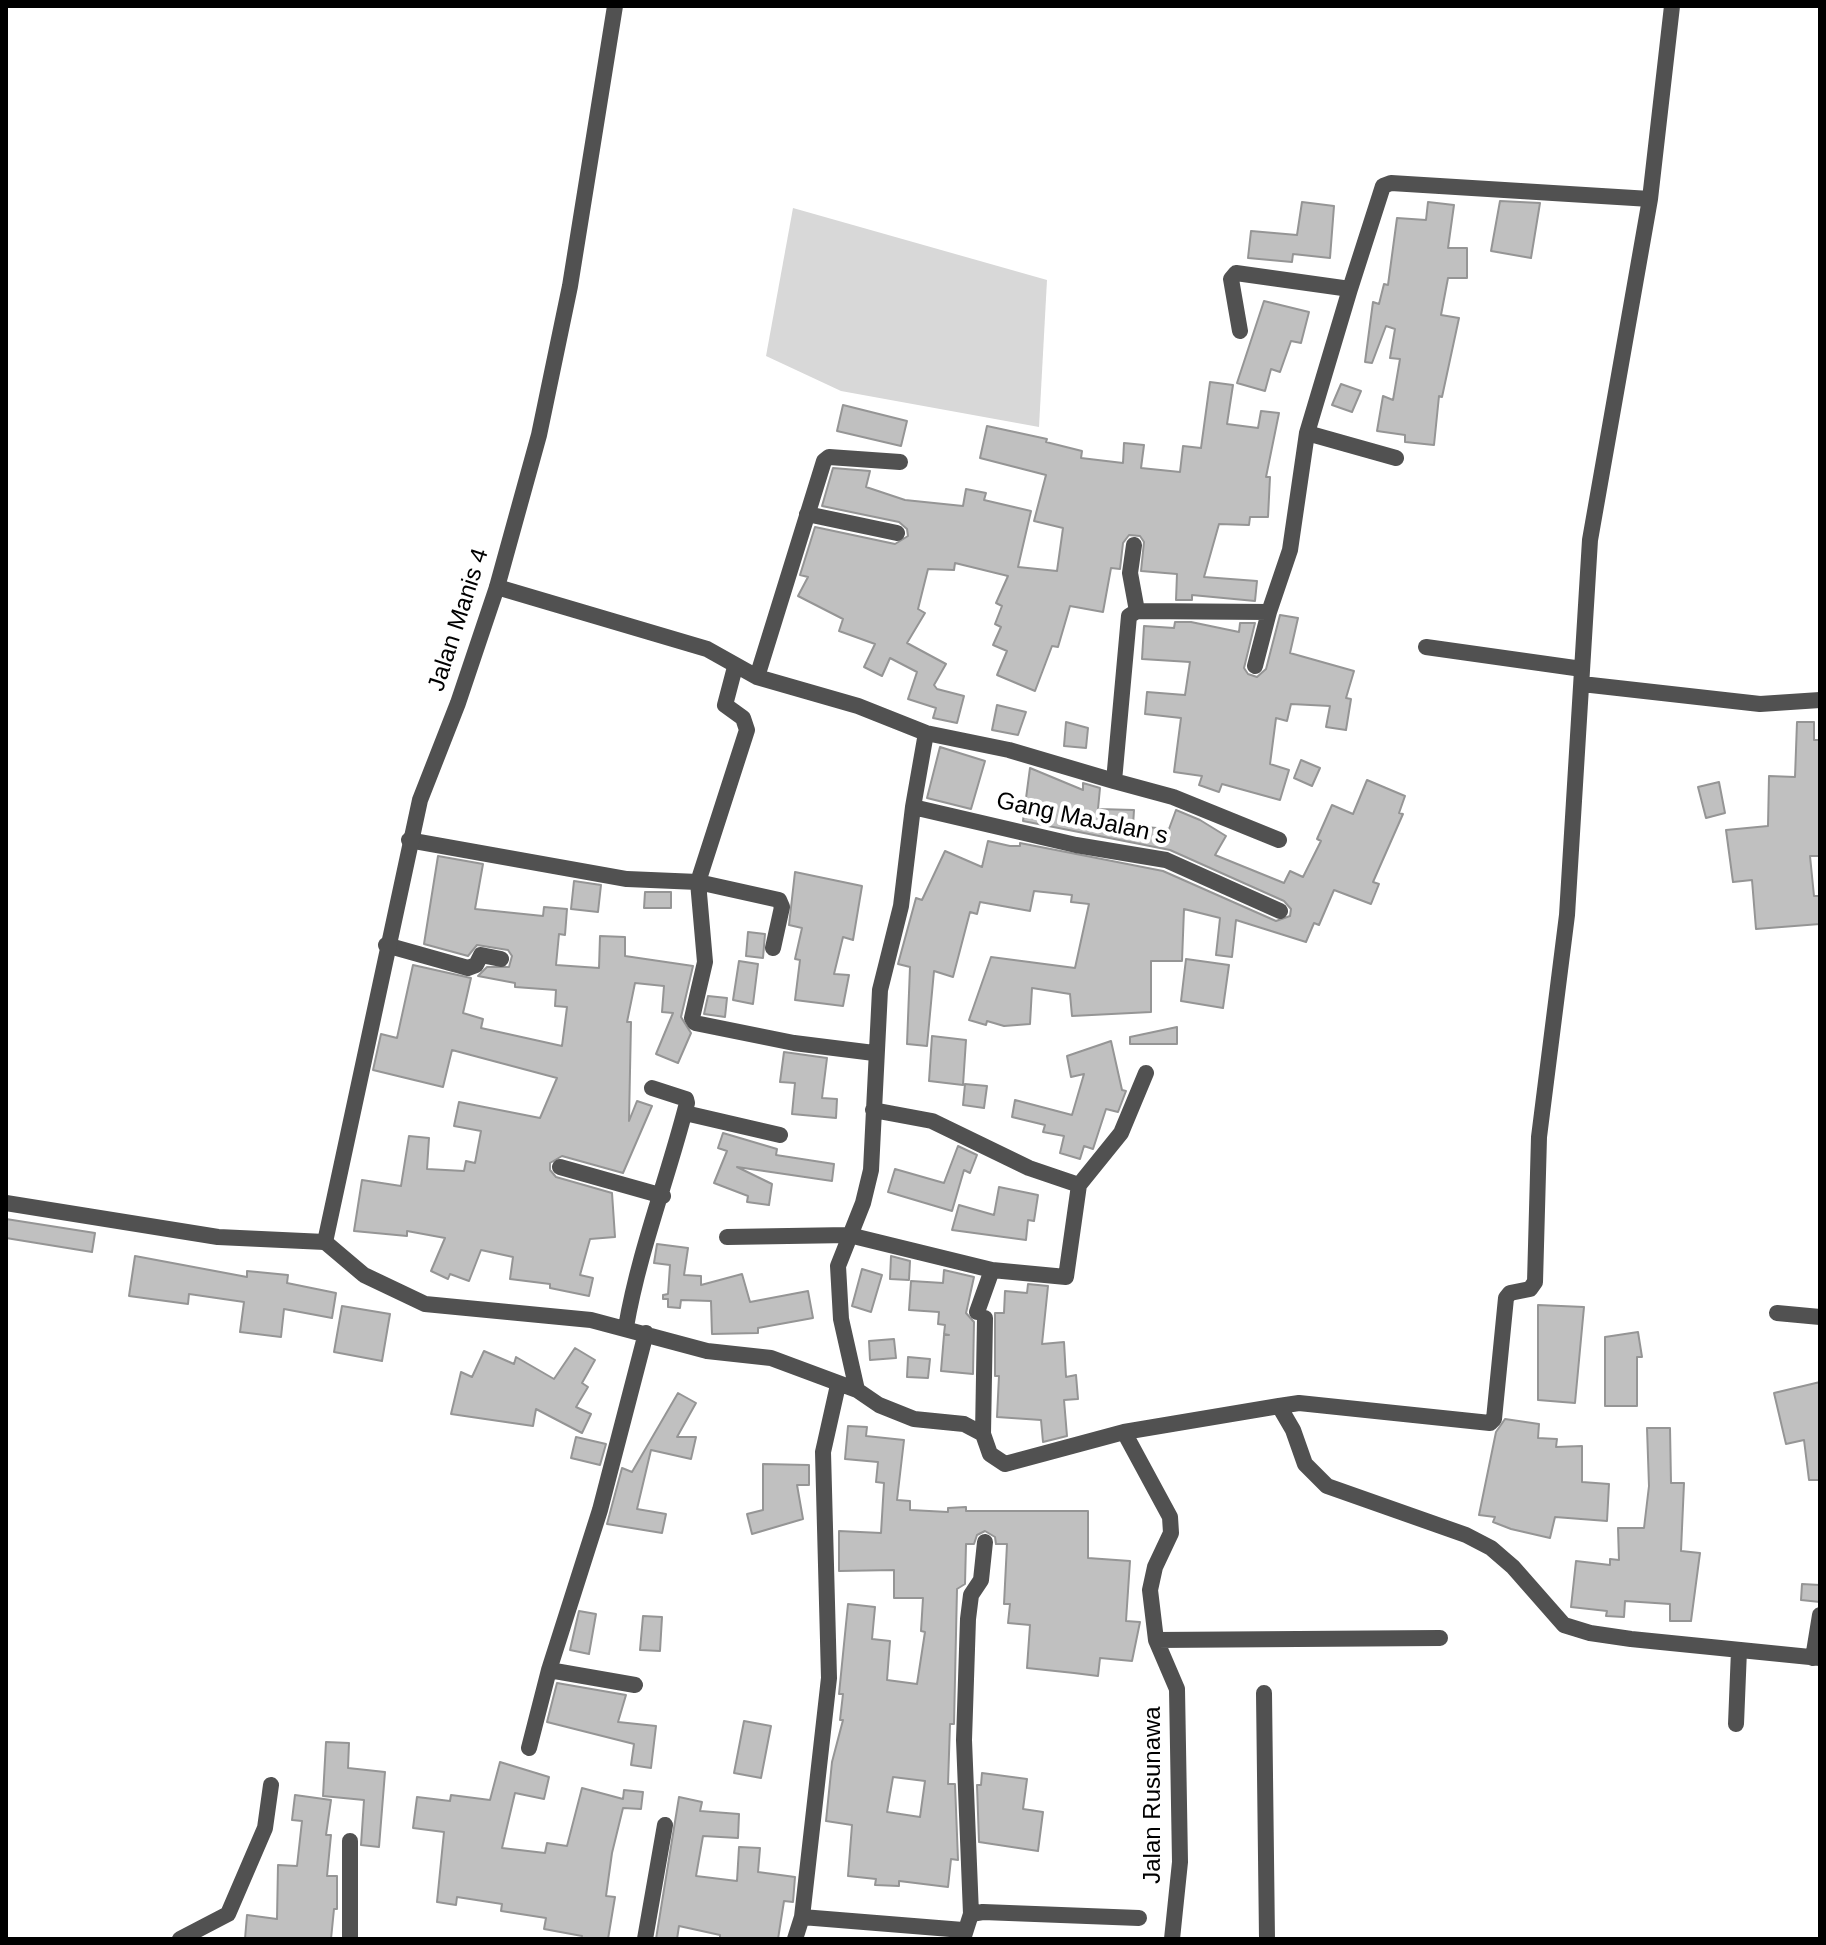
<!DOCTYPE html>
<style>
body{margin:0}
#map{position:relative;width:1826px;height:1945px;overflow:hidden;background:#fff;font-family:Arial,sans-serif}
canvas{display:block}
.frame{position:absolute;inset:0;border:8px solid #000;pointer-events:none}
</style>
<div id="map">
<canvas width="1826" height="1945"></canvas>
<div class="frame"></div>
</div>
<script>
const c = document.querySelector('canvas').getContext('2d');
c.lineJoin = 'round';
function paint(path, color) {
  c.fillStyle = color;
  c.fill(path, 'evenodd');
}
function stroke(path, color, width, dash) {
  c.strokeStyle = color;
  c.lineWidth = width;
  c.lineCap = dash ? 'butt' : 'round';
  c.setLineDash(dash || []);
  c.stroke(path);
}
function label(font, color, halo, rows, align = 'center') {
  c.font = font + ' Arial,sans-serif';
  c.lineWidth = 8;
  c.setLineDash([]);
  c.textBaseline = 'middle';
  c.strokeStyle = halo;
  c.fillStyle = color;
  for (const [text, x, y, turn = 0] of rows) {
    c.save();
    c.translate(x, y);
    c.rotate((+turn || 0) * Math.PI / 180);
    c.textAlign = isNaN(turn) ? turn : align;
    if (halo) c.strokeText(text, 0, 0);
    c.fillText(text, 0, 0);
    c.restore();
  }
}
const green = new Path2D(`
 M793,208L1047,280L1039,427L841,391L766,356Z`);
const building = new Path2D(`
 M1500,201L1540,203L1531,258L1491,251Z
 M1302,202L1334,206L1330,258L1293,254L1292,262L1248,258L1251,231L1297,235Z
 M1428,202L1454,205L1448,248H1467V278H1448L1441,315L1459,318L1442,397L1439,396L1434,445L1405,442V435L1377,431L1383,396L1393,400L1400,359L1390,358L1395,329L1386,326L1372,363L1365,362L1373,302L1379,304L1384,284L1388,285L1397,218L1426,220Z
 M1264,301L1309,312L1301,343L1291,341L1280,372L1271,369L1265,391L1237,383Z
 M1210,382L1233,385L1227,424L1258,428L1261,411L1279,413L1266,477H1270L1268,517H1250L1249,525L1219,524L1204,577L1257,581L1255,601L1192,595V600H1176L1177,574L1141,571L1144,542L1140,536L1129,535L1123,543L1120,569L1111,568L1103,612L1070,606L1058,647L1052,646L1035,691L997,675L1007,651L993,645L1001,627L995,624L1002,606L996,603L1008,576L955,563L954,570L928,569L918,609L925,613L907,643L946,664L934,685L937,689L964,696L957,723L933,718L936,708L908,699L917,672L890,658L882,676L864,667L875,644L839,631L843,619L798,596L808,577L800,575L815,527L895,544L908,536L907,529L899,522L822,506L833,468L870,471L866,487L905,500L963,506L966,489L986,493L984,500L1031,511L1018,567L1057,571L1063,528L1034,521L1046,475L980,458L987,426L1047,439L1046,442L1082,451L1081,458L1123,463L1124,443L1144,445L1141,468L1180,472L1183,446L1201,448Z
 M1341,384L1361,391L1352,412L1332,405Z
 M843,405L907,421L901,446L837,431Z
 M1280,615L1298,618L1290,653L1354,671L1346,698L1351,699L1346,730L1326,727L1330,706L1291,704L1287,721L1276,718L1270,764L1289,770L1280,800L1222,784L1219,792L1199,785L1202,776L1174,772L1181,718L1145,714L1147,692L1185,695L1190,662L1142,659L1144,626L1174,628L1175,622H1191L1239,632L1240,623H1255L1244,668L1248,674L1257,677L1266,669Z
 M997,705L1026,712L1018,735L992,730Z
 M1066,722L1088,728L1086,748L1064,746Z
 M1797,722H1814V740H1820V856H1810L1814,896H1820V924L1756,929L1752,880L1733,882L1726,830L1768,826L1769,776L1795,777Z
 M940,747L985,761L971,809L927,798Z
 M1301,760L1320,768L1312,786L1294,778Z
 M1030,768L1083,790V783L1100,788L1098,809L1134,810L1133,826L1169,829L1176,810L1200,820L1226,836L1215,855L1284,883L1290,871L1303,877L1321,841L1317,839L1332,805L1353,814L1367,780L1405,796L1399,813L1403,814L1373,882L1379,884L1371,904L1334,890L1319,925L1314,923L1306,942L1236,920L1232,957L1216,955L1220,918L1184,909L1182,961H1151V1012L1072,1016L1070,994L1032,988L1030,1024L1004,1026L987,1021L986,1025L969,1020L991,957L1075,968L1089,904L1071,902L1072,895L1034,891L1030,911L980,902L977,914L970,912L953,977L934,971L927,1046L907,1044L910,967L898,964L916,898L922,900L945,851L982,867L988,841L1010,846H1020V843L1163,871L1276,921L1290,916L1291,909L1284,901L1170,850L1023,821Z
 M1719,782L1725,813L1706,818L1698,787Z
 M438,856L483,864L475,909L543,916L544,907L567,909L565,935L559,934L556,965L599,968L600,936L625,937V956L693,966L681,1017L691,1033L678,1063L656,1054L673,1013L662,1012L664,986L635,983L627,1022H631L629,1121L637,1101L652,1106L623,1173L562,1156L550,1163V1170L556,1177L612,1193L615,1237L590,1239L580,1275L593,1278L589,1296L550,1288V1284L510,1279L513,1257L481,1250L469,1281L450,1274L448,1279L431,1271L445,1238L407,1231V1236L354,1231L362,1180L401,1186L409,1136L429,1138L427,1169L464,1171L466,1161L475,1163L481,1131L454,1126L459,1102L540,1118L557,1078L452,1050L443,1087L373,1070L381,1034L397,1038L413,965L471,978L463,1013L483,1019L481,1028L562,1046L567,1007L555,1006L556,990L515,987V983L478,976L487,967H509L512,956L508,950L477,945L468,956L424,944Z
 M795,872L862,886L853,940L843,937L834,974L849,975L843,1006L795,1000L800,960L795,959L802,928L789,925Z
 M574,881L601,885L598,912L571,909Z
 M645,892H671V908H644Z
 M748,932L765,934L763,958L746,956Z
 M1186,959L1229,965L1223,1008L1181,1001Z
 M739,961L758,964L753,1004L733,1000Z
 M708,996L727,998L725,1017L704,1014Z
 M1177,1027V1044H1130V1037Z
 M932,1036L966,1040L963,1085L929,1081Z
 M1111,1041L1122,1090L1126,1091L1118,1112L1106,1109L1093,1149L1084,1146L1080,1159L1060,1153L1064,1136L1043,1132L1045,1125L1012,1117L1015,1100L1072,1115L1084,1074L1071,1077L1067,1056Z
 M784,1052L827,1058L822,1098L837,1099L836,1118L792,1114L795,1083L780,1082Z
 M965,1084L987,1086L984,1108L963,1105Z
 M723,1133L777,1149L776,1155L834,1164L832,1181L737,1167L772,1184L769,1205L747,1202L748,1196L714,1183L727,1151L718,1148Z
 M958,1146L977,1155L970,1173L964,1170L952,1211L888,1192L895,1169L944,1183Z
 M999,1187L1038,1195L1034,1221L1028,1220L1026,1240L952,1230L959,1205L994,1215Z
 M6,1219L95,1233L92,1252L6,1238Z
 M657,1244L688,1248L684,1275L701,1276V1285L742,1274L750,1302L808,1291L813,1318L758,1328V1333L712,1334L711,1301L681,1300L680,1308L668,1307V1299H663V1295L668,1294L670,1265L654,1263Z
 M135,1256L247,1277V1271L288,1275L287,1283L336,1293L332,1318L284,1309L281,1337L240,1332L244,1302L189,1294L188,1304L129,1296Z
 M891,1256L910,1261L909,1280L890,1279Z
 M862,1269L882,1275L871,1312L852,1306Z
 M944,1270L974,1277L966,1313L974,1322L973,1374L941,1371L944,1335H949L944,1334L945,1325L938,1324L939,1312L909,1310L911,1281L943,1283Z
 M1028,1284L1048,1286L1042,1344L1064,1342L1066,1377L1076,1375L1078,1399L1064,1400L1067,1436L1043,1442L1041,1420L997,1417L999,1376H995V1313H1004L1005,1291L1027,1293Z
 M1538,1305L1584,1307L1575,1403L1538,1400Z
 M342,1306L390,1314L382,1361L334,1352Z
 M1638,1332L1642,1357H1637V1406H1605V1337Z
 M894,1339L896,1358L870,1360L869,1341Z
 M575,1348L595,1360L582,1383L588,1387L576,1407L591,1414L582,1433L536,1409L533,1426L451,1414L461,1372L472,1377L484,1351L514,1364L516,1357L554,1379Z
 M908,1357L930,1359L928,1378L907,1377Z
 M1820,1382V1480H1809L1804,1440L1786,1444L1774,1393Z
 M678,1393L696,1403L677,1437H696L691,1459L651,1450L637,1509L666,1514L662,1533L607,1524L622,1468L632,1472Z
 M1505,1419L1539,1424L1538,1438L1557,1439L1556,1447L1582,1446V1482L1609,1484L1607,1521L1555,1517L1550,1538L1511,1529L1493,1522L1495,1517L1479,1515L1496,1432Z
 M848,1426L867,1427L866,1436L904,1440L897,1500L910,1501V1510L948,1512V1508L966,1507V1511H1088V1558L1130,1561L1126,1621L1140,1622L1132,1661L1100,1658L1098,1676L1074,1673L1027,1668L1030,1625L1008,1623L1010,1604H1004L1007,1544H996L995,1537L985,1531L977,1535L974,1544H966L965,1584L957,1589L954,1724H950L948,1784H955L958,1860L951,1859L948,1887L899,1881V1886L875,1885L876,1879L848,1876L852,1825L826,1821L832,1762L843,1720H840L843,1694H839L848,1604L875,1607L872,1639L890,1641L887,1680L917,1684L925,1632L921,1631L923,1598H894V1570L839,1571V1531L881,1533L884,1483L876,1482L878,1462L845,1459ZM893,1777L925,1781L920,1817L887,1812Z
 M1647,1428H1670L1671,1483H1684L1681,1551L1700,1553L1691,1621H1670V1604L1625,1601L1624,1617L1606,1616L1607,1611L1571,1607L1576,1561L1610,1565V1559L1619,1560L1618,1528H1644L1649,1486Z
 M576,1437L606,1444L600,1465L571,1458Z
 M763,1464L809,1465V1485H797L803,1519L752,1534L747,1514L763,1510Z
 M1802,1584L1820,1585V1602L1801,1600Z
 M579,1611L596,1614L589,1654L570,1650Z
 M643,1616L662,1617L660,1651L640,1650Z
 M557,1683L626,1695L618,1722L656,1726L651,1768L631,1765L634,1744L547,1722Z
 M744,1721L771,1726L761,1778L734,1773Z
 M326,1742L349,1743L348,1768L385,1772L379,1847L361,1845L364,1800L323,1796Z
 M500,1762L549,1777L544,1799L515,1793L502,1848L545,1853L547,1843L567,1846L582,1788L623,1799L624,1790L643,1792L641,1809L623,1808L612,1853L606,1896L615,1897L608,1939H581L582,1936L544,1929L546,1918L501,1911L502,1904L457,1897L456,1905L437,1902L444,1832L413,1828L417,1797L450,1801L451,1795L490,1800Z
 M982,1773L1027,1779L1023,1809L1043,1812L1038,1851L979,1842L977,1785H981Z
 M295,1795L331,1800L326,1835H331L327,1876H337V1909H334L331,1939H245L247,1915L277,1919L278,1865L297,1866L302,1821L292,1820Z
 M679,1797L702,1802L700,1811L739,1814L738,1838L703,1836L696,1876L737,1881L739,1847L760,1848L758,1872L795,1877L793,1902L784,1901L778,1939H720V1935L679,1926L677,1939H656Z`);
const minor = new Path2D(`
 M1240,331L1231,279L1236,273L1350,289L1383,186L1391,183L1650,199
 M1307,433L1396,458
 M807,514L897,533
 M1134,545L1130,573L1137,611
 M497,587L707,649L757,677L858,706L926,733L1009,750L1114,781L1129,616L1137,611L1269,612L1290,550L1307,433L1350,289
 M1426,647L1582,669
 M1255,666L1269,612
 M735,667L725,705L743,718L747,730L698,882L705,962L692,1018L695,1023L794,1043L874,1053
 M757,677L824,461L829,457L900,462
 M1582,684L1760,704L1820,700
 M1114,781L1173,797L1279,840
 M913,807L1076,845L1166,860L1280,911
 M409,840L627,879L698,882L779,900L782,907L773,948
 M386,945L468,968L476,965L481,955L501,959
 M873,1110L932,1121L1029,1168L1079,1185
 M685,1113L780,1135
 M560,1167L663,1196
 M727,1237L849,1235L992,1270L1066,1277L1079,1185L1121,1133L1146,1073
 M325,1242L364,1275L425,1304L591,1320L707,1351L771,1358L857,1390L879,1405L914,1419L964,1424L983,1434L990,1454L1005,1464L1124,1432L1279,1406L1293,1430L1305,1464L1327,1486L1466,1535L1491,1548L1513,1567L1564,1625L1590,1633L1631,1639L1820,1658
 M977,1312L992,1270
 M1777,1313L1820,1317
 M626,1327C639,1251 668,1178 687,1103L686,1099L652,1088
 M857,1390L841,1319L838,1266L863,1203L871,1170L880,990L901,906L913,807L926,733
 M1279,1406L1299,1403L1490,1423L1494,1419L1506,1298L1510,1293L1530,1289L1535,1282L1539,1137L1567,915L1590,540L1650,199L1672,6
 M1124,1432L1170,1517L1171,1533L1155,1567L1150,1590L1156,1640L1177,1689L1180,1862L1172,1939
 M983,1434L985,1318
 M1156,1640L1440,1638
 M1813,1658L1820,1615
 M549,1670L635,1685
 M1264,1693L1267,1939
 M1736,1724L1739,1650
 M529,1748L549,1670L600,1510L646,1333
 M350,1841V1939
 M971,1914L964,1740L968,1619L971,1595L981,1580L985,1542
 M802,1917L963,1930
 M180,1939L228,1914L265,1828L271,1785
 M645,1939L665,1825
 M795,1939L802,1917L829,1678L823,1452L838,1385
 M963,1939L971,1914L983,1912L1139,1918`);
const tertiary = new Path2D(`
 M6,1203L218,1237L325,1242L420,800L458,703L497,587L539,435L570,286L615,6`);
const streetNames = [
 ["Jalan Manis 4",459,620,-72],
 ["Gang MaJalan s",1082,819,12],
 ["Jalan Rusunawa",1153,1795,-90]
];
paint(green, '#d8d8d8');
paint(building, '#c0c0c0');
stroke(building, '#959595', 2);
stroke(minor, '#515151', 16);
stroke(tertiary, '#515151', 16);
label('24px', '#000', '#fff', streetNames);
</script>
